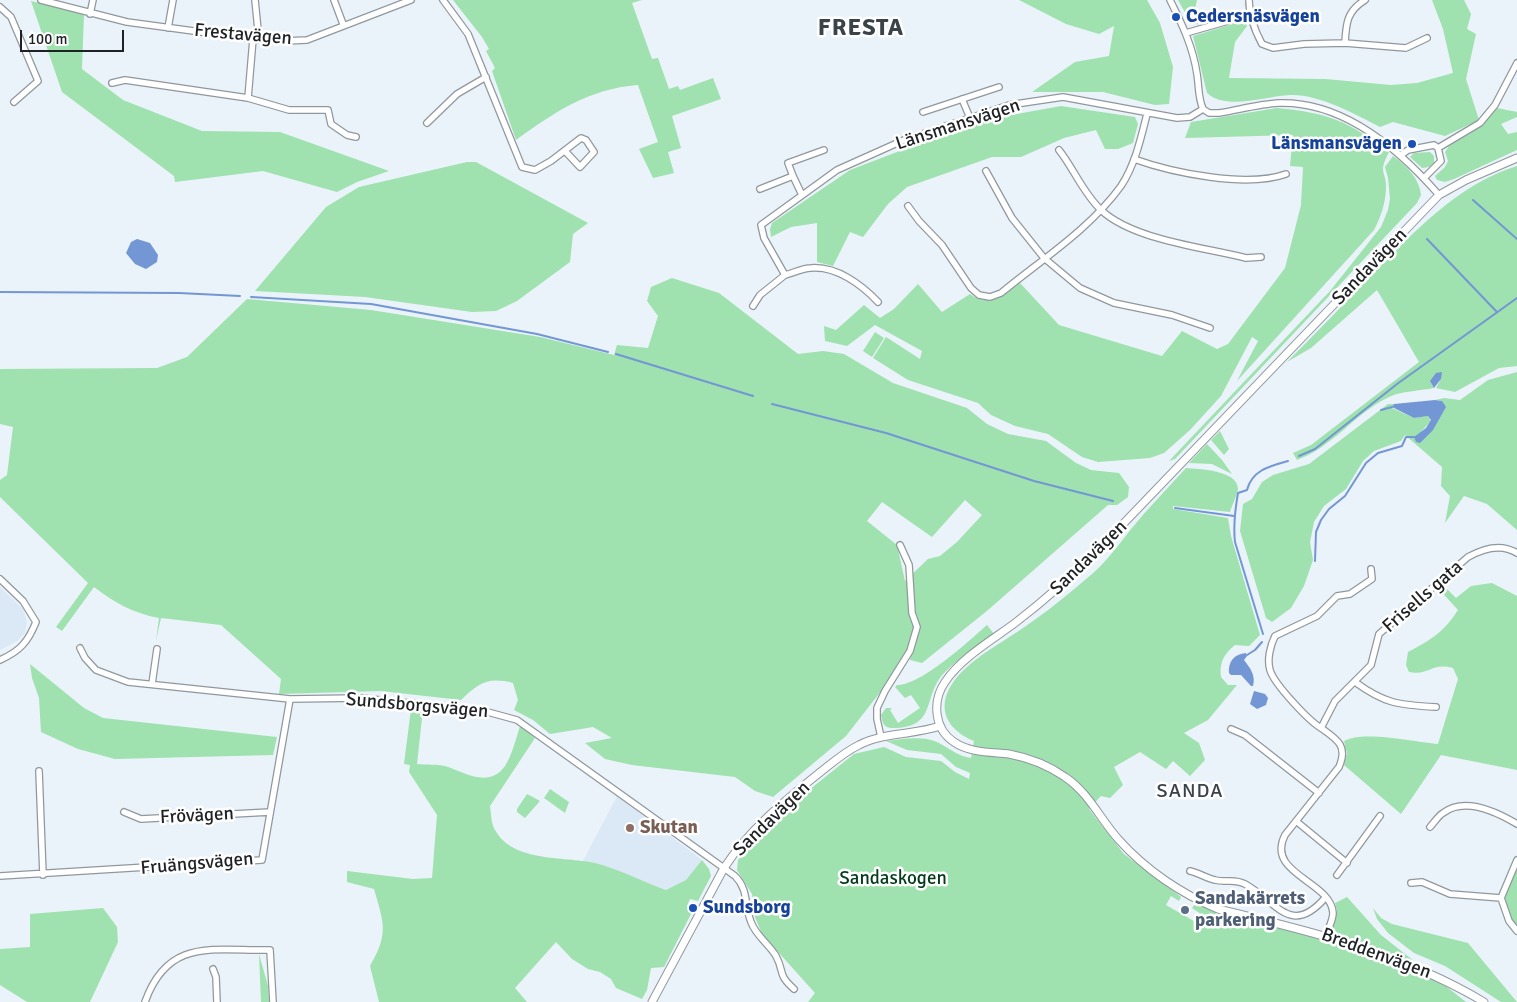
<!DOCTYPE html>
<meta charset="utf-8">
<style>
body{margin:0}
#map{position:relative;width:1517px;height:1002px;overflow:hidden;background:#eaf3f9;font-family:Signika,sans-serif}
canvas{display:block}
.scale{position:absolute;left:20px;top:30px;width:104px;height:22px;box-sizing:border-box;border:2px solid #1f2224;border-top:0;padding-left:6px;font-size:15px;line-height:18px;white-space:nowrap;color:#1f2224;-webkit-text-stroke:4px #fff;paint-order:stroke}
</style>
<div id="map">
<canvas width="1517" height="1002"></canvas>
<div class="scale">100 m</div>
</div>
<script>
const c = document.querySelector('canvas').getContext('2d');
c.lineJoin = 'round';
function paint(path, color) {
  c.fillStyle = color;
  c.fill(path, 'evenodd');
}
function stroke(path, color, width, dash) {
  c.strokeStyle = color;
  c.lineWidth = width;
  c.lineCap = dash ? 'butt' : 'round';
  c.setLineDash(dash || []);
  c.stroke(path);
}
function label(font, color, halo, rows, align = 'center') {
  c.font = font + ' Signika,sans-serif';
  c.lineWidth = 5;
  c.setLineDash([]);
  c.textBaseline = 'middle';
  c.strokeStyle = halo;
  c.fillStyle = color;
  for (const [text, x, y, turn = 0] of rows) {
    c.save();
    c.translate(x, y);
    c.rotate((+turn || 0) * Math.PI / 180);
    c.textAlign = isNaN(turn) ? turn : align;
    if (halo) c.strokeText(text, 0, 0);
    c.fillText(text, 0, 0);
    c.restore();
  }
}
const built = new Path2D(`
 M0,587L23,609L27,622L25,633L17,641L0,650Z
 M617,796L702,860L686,880L666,890L597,864L583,861Z`);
const green = new Path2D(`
 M453,0H642L632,3L652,59L658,58L669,89L678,86L680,90L713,78L721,99L672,116L681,148L668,152L674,173L653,178L639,149L658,142L638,85C588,89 555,112 516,140L492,71L495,68L486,51L489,49L482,37Z
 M1019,0H1147L1160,23L1173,67L1169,104L1155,105L1103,92H1032L1075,62L1109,56L1114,26L1099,34L1066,24Z
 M1178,0H1197L1195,9L1198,25L1187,16Z
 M1432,0H1464L1471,14L1467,29L1476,34L1466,79L1479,120L1445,136L1393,122L1380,127C1355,114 1319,94 1290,95C1265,96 1227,111 1207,93L1193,36L1246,20L1247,26L1235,42L1229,78L1325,79L1391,85L1417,83L1453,73L1443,29Z
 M31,1L84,14L82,69L123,100L202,131L280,132L389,171L357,182L337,192L263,171L175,182L174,176L62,92Z
 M1061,106L1135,117L1138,124L1133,143L1118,149H1105L1096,130L1064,138L1021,157H992L907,187L888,204L863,237L850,232L833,266L817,262V223L791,227L771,237L770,229L772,223L850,170L978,121Z
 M1277,108C1330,113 1347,121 1389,152C1377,175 1387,170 1386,189C1385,205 1381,216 1374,230L1237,381L1258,341L1252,337L1221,396L1190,430L1164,453L1150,458L1098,462L1082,457L1048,434L1015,426L991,415L978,403L908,380L873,358L886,337L920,359L922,351L875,325L847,346L825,341L824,326L836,330L864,305L880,318L894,309L918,284L942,312L970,294C988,308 1004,294 1020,283L1059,325L1162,356L1182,331L1217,349L1228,344L1285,268L1301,205L1303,167L1290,166L1293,135L1185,138L1191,122Z
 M1497,108L1517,112V117L1501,124L1508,134L1517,132V150L1454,179L1445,182L1437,180L1435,176L1445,167L1448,161L1445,152L1449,146L1479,128Z
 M1430,152L1434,156V163L1429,167L1422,168L1410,157L1414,153Z
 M1393,156C1407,166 1419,178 1421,195L1417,203L1175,459L1169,461L1330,291L1381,227L1388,210L1390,199L1388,178L1385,167Z
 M467,162H476L588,223L573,234L570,262L517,301L496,311L472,312L365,297L255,291L326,207L359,187Z
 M1517,166V366L1499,368L1455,392L1436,388L1441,379L1430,381L1434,388C1420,391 1401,391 1389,397C1355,413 1333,447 1297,460L1293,453L1311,445L1419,362L1377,290L1311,348L1287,362C1316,333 1344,304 1372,275C1415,231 1457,185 1517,166Z
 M672,278L719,293L798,354L823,351L844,354L893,383L967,408L987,424L1008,434L1046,441L1076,463L1091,470L1119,473L1129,487L1128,497L1117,505H1108L988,610L922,663L910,660L918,633L892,677L846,736L773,797L755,791L735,777L632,765L605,759L585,743L612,738L593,727L550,734L533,720L514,710L518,700L513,683C488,677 480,682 461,700L381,691L279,694L281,679L221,625L161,618L156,641L159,618C133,613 115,603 94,587L62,631L56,627L88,583L0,497V480L7,475L13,427L0,424V369L157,368L187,357L247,299L371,310L540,337L614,355L617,345L648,348L658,316L647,301L651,287ZM965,500L982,515L957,542L940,556L928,559L905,581L897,545L867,521L882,502L932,537Z
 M875,332L884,338L872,357L863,351Z
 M1517,372V530L1487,504L1464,496L1445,523L1450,496L1441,486L1442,467L1405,435L1401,441L1374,451L1363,461L1346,489L1324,506L1314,522L1310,542L1313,560L1304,586L1291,608L1272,622L1266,618L1240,531L1243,504L1252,499L1262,482L1273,475L1309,464L1388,404H1394L1392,408L1414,418L1428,416L1431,421L1419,434L1420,443L1442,401L1435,400L1444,398L1460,400L1488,380Z
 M1220,431L1229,449L1224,455L1211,440Z
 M1207,444L1222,460L1232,474L1212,464L1189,463Z
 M1186,468C1198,469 1238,470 1238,489C1237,496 1232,505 1230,512L1173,506V509L1228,518L1231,536L1260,635L1249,646L1235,645C1224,654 1219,662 1221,677L1228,685H1237L1208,720L1184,733L1199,743L1205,760L1190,776L1173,761L1166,769L1140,752L1114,767L1123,785L1110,798L1101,796L1089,809L1124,854L1181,897L1179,901L1171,896L1166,905L1199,924L1204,916L1192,908L1195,904L1329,940L1337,910L1335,903L1347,897L1381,935L1466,1002H808L815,993L762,934L755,917L752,894L737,870L738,860L758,835L784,810L854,754L884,747L906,757L941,761L955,772L969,779L970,773L956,767L941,754L907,750L886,741C902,739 924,735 939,743C950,749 958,756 971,758L974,741C949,731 935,710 952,684C968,660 1000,644 1023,628C1047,612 1071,592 1092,574C1108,560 1119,544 1132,528C1149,507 1168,488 1186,468Z
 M1492,583L1517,596V770L1441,755L1401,814L1344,765L1347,753L1344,741C1363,730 1415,742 1438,744L1458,679L1453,668C1430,662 1430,676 1409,672L1406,665L1408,652C1432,639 1443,633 1458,610L1437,587L1442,584L1456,598L1471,586Z
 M987,625L994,634C978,646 959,658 945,672C921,696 939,728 892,728C884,728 882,722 881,715L886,708H892L890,710L898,723L920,708L911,695L905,698L895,687L897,685C920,686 969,641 987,625Z
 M30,664L84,708L103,718L277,737L273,755L115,759L78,749L41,732L39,698L32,678Z
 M411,709H423L417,764C426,765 436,764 445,766C464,772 489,789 505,766C512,755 516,739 520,726L535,738L490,806C491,812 491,822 494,828C511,863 563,856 595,863C619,869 643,882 666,890L686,880L702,860L709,869L711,876L698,901L690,899L687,906L692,912L664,967L651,968L647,990L642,999L616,988L611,979L600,972L588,969L572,959L556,942L515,988L527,1002H379L370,966C389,933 384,924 374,889L347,882V871L413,879L432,878L437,815L409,772L410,765L404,764Z
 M550,789L569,802L565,813L544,798Z
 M527,794L540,801L525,818L517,812V809Z
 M1515,868H1517V926L1511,919L1503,898Z
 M103,908L117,927L118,942L90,1002H27L0,985V949L30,947V914Z
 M1373,908L1381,918L1392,924L1468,943L1517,1002H1501L1445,966L1414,953L1388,933L1377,919Z
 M259,954L268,986L269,1002H261Z`);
const water = new Path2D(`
 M137,239L150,243L158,255L157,262L146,269L135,264L126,253L131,242Z
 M1442,372L1441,379L1434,388L1430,381L1436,373Z
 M1435,400L1442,401L1446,407L1433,430L1420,443L1416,442L1414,437L1426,428L1431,420L1428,416L1414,418L1392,407L1394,404Z
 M1246,653L1247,656L1244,660C1250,668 1256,675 1253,686H1251L1241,675H1231L1229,673C1228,662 1234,654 1246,653Z
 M1254,691L1265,694L1268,698L1266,705L1257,709L1250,704Z`);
const stream = new Path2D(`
 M1473,200L1517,239
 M1427,239L1496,311
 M0,292L179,293L240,296
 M251,297L371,304L537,334L608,352
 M616,354L753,396
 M772,404L886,433L1034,481L1113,501
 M1381,410L1392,407
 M1299,456L1315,449L1397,384L1517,298
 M1175,508L1234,516
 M1315,561L1316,532L1321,520L1329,509L1345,496L1366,463L1378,453L1402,446L1406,437H1414
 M1263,634L1235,542C1233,525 1235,510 1238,493L1247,490C1252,470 1270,466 1288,461
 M1247,655L1255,650L1262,642`);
const minor = new Path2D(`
 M41,0L127,22L253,39L285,41L307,40L411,0
 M255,0L259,40
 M334,0L343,24
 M443,0L468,34L522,167L535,170L551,161L581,138L586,140L594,152L580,167L565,151
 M1170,0C1182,24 1193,47 1197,74C1199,86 1198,98 1203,109L1209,113H1219C1238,110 1259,104 1279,103C1344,101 1399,149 1439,195
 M1249,0C1249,16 1254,29 1262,44L1273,48L1304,44L1345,43L1406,48L1427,38
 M0,7L11,17L38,81L14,102
 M90,14L93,0
 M168,28L173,0
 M1186,33L1249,15
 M1345,43C1346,23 1347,11 1365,0
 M112,83L125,80L248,98L289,110H328L331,124L347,135L356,137
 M248,98L253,39
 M962,99L970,118
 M923,112L999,87
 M427,123L457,94L486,77
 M1059,150C1074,169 1083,193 1101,210C1133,240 1203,247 1246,258L1261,257
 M1401,155L1408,150L1434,145L1438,148L1480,123L1495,105L1517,63
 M1134,159C1173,173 1247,188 1286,174
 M986,171L1012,218L1044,258L1080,288L1114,303L1172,315L1210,328
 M793,176L802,195
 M1424,178L1441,161L1438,148
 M760,189L793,176L788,163L824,150
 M908,206L919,221L942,245L971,288L979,295L990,297L1001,293C1041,260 1090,229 1121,186C1135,165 1141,138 1147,114
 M878,302C862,285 837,266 811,268C803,268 793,273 785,275L764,238L761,225L837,170L904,140L1009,105L1063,97L1177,118L1190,117L1203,109
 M753,306L760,295L785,275
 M0,579L23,601L36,622C28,642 20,651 0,660
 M80,648L85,658L96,670L128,682L290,699L360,698L390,701L484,711L517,720L735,876C749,890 744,905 751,922C756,936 769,944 776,956C785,973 777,974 794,989
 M1355,682C1385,704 1399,705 1436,707
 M152,684L157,649
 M1321,728C1309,721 1274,684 1270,670C1267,660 1270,646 1275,636L1317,616L1337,596L1350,594L1372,579L1371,569
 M1231,729L1245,735L1319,793
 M881,737L877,719V708L885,691L910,651L917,627L912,613L909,565L900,545
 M39,771L43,875
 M124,812L141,819L270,812
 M1296,821L1347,863
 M1430,827C1434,823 1438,816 1443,813C1465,796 1497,812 1517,824
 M1517,860L1501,898L1509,921L1517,931
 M1190,871C1199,873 1206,878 1215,880C1226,883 1234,878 1245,884C1277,902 1291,937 1325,898
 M1337,875L1380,816
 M0,876L262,860L290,699
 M1411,883L1422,882L1450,894L1501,898
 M1326,936C1328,929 1333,920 1333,913C1331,881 1265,874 1285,835L1339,767C1348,746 1338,740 1321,728L1335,701L1371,665L1379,634L1468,557C1484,548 1501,543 1517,553
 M213,969L216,977L217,1002
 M145,1002C168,937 214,951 270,950L273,1002`);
const tertiary = new Path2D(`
 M652,1002L724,868C749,830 783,802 818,774C831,764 844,752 859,745C884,732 914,735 940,726
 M1484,1002C1402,953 1310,931 1218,909C1181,894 1145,869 1119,840C1100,819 1089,793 1065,777C1048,765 1030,758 1009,754C991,752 970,753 954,742C934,729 932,701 945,682C961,658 992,640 1015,623C1045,600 1073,575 1100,548L1439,195L1466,180L1517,158`);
const markers = [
 [1176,17,5,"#1a4fb4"],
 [1412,144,5,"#1a4fb4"],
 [630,828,5,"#8d6e63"],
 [693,908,5,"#1a4fb4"],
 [1185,910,5,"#5c6f8a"]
];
const transitNames = [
 ["Cedersnäsvägen",1186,17],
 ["Länsmansvägen",1402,144,"right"],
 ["Sundsborg",703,908]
];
const streetNames = [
 ["Frestavägen",243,35,5],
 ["Länsmansvägen",958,125,-18],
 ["Sandavägen",1370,267,-46],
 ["Sandavägen",1089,558,-44],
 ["Frisells gata",1423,597,-41],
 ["Sundsborgsvägen",417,706,5],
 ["Frövägen",197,816,-3],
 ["Sandavägen",772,819,-44],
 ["Fruängsvägen",197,864,-5],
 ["Breddenvägen",1376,954,20]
];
const educationNames = [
 ["Skutan",640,828]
];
const parkNames = [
 ["Sandaskogen",893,879]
];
const serviceNames = [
 ["Sandakärrets",1195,899],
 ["parkering",1195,921]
];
const neighbourhoodNames = [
 ["SANDA",1190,792]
];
const districtNames = [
 ["FRESTA",861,29]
];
paint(built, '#dae9f5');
paint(green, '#9fe1af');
paint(water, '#7396d4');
stroke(stream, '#7396d4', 2);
stroke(minor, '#90989e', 8);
stroke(tertiary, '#90989e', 9);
stroke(minor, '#fff', 5.5);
stroke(tertiary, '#fff', 7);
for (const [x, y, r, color] of markers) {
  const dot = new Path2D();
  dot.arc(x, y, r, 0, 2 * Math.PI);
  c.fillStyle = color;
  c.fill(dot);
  stroke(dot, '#fff', 2);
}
label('bold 19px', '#164399', '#fff', transitNames, 'left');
label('19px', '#1f2224', '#fff', streetNames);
label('bold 19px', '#785e54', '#fff', educationNames, 'left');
label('19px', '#043c1b', '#fff', parkNames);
label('bold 19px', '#4e5e75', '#fff', serviceNames, 'left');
c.letterSpacing = '1px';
label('20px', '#3b4248', '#fff', neighbourhoodNames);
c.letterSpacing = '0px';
c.letterSpacing = '1px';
label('bold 24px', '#3b4248', '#fff', districtNames);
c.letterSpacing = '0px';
</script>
